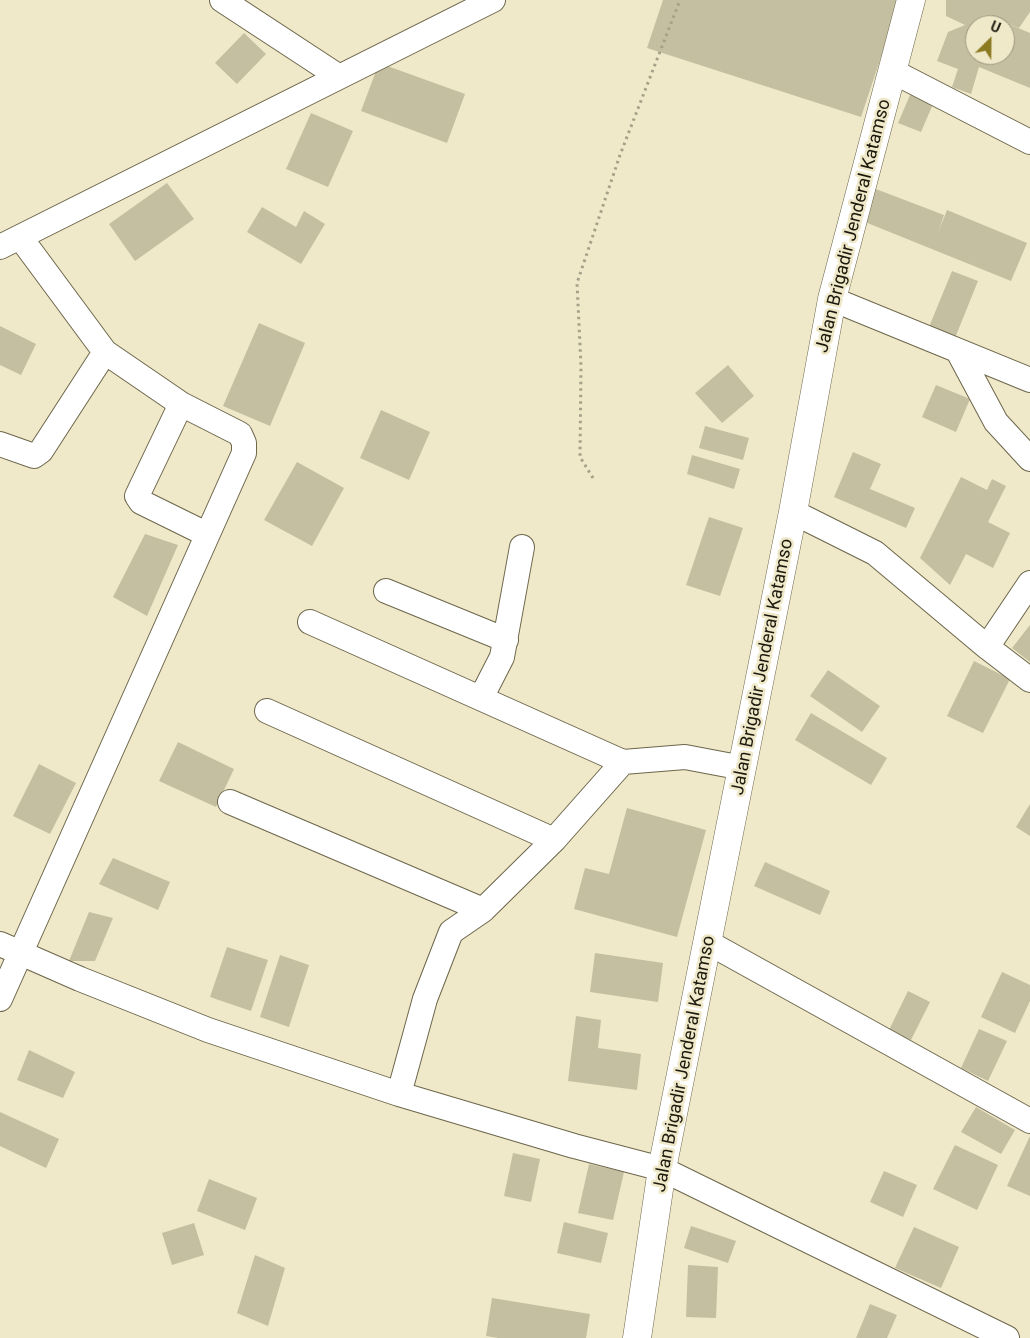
<!DOCTYPE html>
<style>
body{margin:0}
#map{position:relative;width:1030px;height:1338px;overflow:hidden;background:#efe8c9;font-family:Roboto,sans-serif}
canvas{display:block}
.north{position:absolute;left:965px;top:15px;width:50px;height:50px;box-sizing:border-box;background:#efe8c9;border:1px solid #9a957e;border-radius:50%;rotate:23deg;font-size:14px;font-weight:700;line-height:20px;text-align:center;color:#1b180d}
.north::after{content:'';display:block;margin:auto;width:18px;height:22px;background:#8c7a20;clip-path:polygon(50% 0,100% 100%,50% 72%,0 100%)}
</style>
<div id="map">
<canvas width="1030" height="1338"></canvas>
<div class="north">U</div>
</div>
<script>
const c = document.querySelector('canvas').getContext('2d');
c.lineJoin = 'round';
function paint(path, color) {
  c.fillStyle = color;
  c.fill(path, 'evenodd');
}
function stroke(path, color, width, dash) {
  c.strokeStyle = color;
  c.lineWidth = width;
  c.lineCap = dash ? 'butt' : 'round';
  c.setLineDash(dash || []);
  c.stroke(path);
}
function label(font, color, halo, rows, align = 'center') {
  c.font = font + ' Roboto,sans-serif';
  c.lineWidth = 5;
  c.setLineDash([]);
  c.textBaseline = 'middle';
  c.strokeStyle = halo;
  c.fillStyle = color;
  for (const [text, x, y, turn = 0] of rows) {
    c.save();
    c.translate(x, y);
    c.rotate((+turn || 0) * Math.PI / 180);
    c.textAlign = isNaN(turn) ? turn : align;
    if (halo) c.strokeText(text, 0, 0);
    c.fillText(text, 0, 0);
    c.restore();
  }
}
const building = new Path2D(`
 M663,0H900L861,117L647,48Z
 M946,0H1030V12L1019,28L1006,23L1030,33V88L979,67L971,94L952,87L958,69L937,61L948,32L965,25L946,16ZM975,25H1005V55H975Z
 M244,33L266,54L237,84L215,63Z
 M379,63L465,94L447,143L361,111Z
 M913,88L936,97L921,132L898,123Z
 M311,113L353,131L328,187L286,169Z
 M167,183L194,219L135,261L109,224Z
 M868,186L944,215L938,233L947,210L1027,243L1011,281L855,218Z
 M262,207L296,227L304,211L325,224L301,264L247,232Z
 M952,271L978,281L955,338L929,327Z
 M259,323L305,343L270,426L223,406Z
 M0,326L36,344L21,375L0,365Z
 M728,365L754,396L722,423L695,393Z
 M936,385L970,399L956,432L922,417Z
 M381,410L430,432L409,480L360,458Z
 M705,426L749,438L743,460L699,448Z
 M853,452L881,464L870,489L915,508L906,528L834,497Z
 M692,455L740,469L734,489L687,474Z
 M297,462L344,488L312,546L264,520Z
 M961,477L987,490L992,479L1006,486L988,522L1010,533L993,568L966,554L950,585L920,558Z
 M709,517L743,528L720,596L686,585Z
 M145,534L178,545L147,616L113,597Z
 M1030,625V662L1012,648Z
 M974,661L1010,679L983,733L947,716Z
 M828,670L880,706L862,732L810,696Z
 M811,713L887,758L871,785L795,740Z
 M178,742L234,769L216,807L159,781Z
 M39,764L76,783L50,834L13,816Z
 M1030,804V836L1016,827Z
 M627,808L706,830L677,937L574,909L585,868L609,874Z
 M113,858L170,882L158,910L99,884Z
 M765,862L830,891L820,915L754,886Z
 M89,912L113,918L95,961H69Z
 M227,947L268,960L251,1011L210,997Z
 M595,953L663,963L658,1002L590,992Z
 M280,955L309,965L289,1027L260,1017Z
 M1002,972L1030,985V1001L1015,1033L981,1017Z
 M908,991L930,1002L911,1040L889,1030Z
 M576,1016L601,1020L598,1048L641,1054L637,1090L568,1081Z
 M979,1029L1007,1041L988,1081L961,1068Z
 M29,1050L75,1072L63,1098L17,1080Z
 M976,1107L1015,1130L1001,1154L961,1132Z
 M0,1112L59,1139L46,1168L0,1146Z
 M1030,1136V1196L1007,1186Z
 M955,1145L998,1165L977,1210L933,1189Z
 M513,1153L540,1159L531,1202L504,1196Z
 M589,1164L624,1172L613,1220L578,1213Z
 M884,1171L917,1185L903,1217L870,1202Z
 M209,1179L257,1198L245,1230L197,1211Z
 M564,1222L608,1233L601,1263L557,1253Z
 M194,1223L204,1255L172,1265L162,1233Z
 M691,1226L736,1241L728,1263L684,1248Z
 M914,1227L959,1247L941,1288L895,1268Z
 M255,1255L285,1268L268,1326L237,1313Z
 M688,1265L718,1267L716,1318L686,1317Z
 M492,1298L590,1314L586,1338H498L486,1336Z
 M870,1304L897,1315L887,1338H856Z`);
const path = new Path2D(`
 M593,478L580,457L581,366L577,283L620,155L680,0`);
const minor = new Path2D(`
 M222,0L338,76
 M892,71L1030,142
 M0,247L493,0
 M832,299L1030,380
 M959,353L996,422L1030,459
 M181,404L137,496L141,502L206,534
 M0,444L34,456L41,451L105,352
 M793,512L875,553L987,647L1030,680
 M386,591L506,640
 M310,622L623,762
 M987,647L1030,583
 M481,698L502,657L522,547
 M267,711L554,840
 M230,802L483,910
 M709,943L1030,1121
 M0,944L80,979L208,1030L399,1094L574,1146L662,1169L1007,1338
 M0,999L244,453V443L240,434L181,404L105,352L20,237
 M399,1094L425,999L451,932L483,910L554,840L623,762L685,757L743,768`);
const secondary = new Path2D(`
 M637,1338L662,1169L793,512L832,299L911,0`);
const streetNames = [
 ["Jalan Brigadir Jenderal Katamso",854,226,-76],
 ["Jalan Brigadir Jenderal Katamso",763,667,-79],
 ["Jalan Brigadir Jenderal Katamso",685,1064,-79]
];
paint(building, '#c5bfa1');
stroke(minor, '#6c664b', 26);
stroke(secondary, '#6c664b', 29);
stroke(path, '#a5a088', 3, [2.5, 4]);
stroke(minor, '#fff', 24);
stroke(secondary, '#fff', 28);
label('18px', '#1b180d', '#efe8c9', streetNames);
</script>
